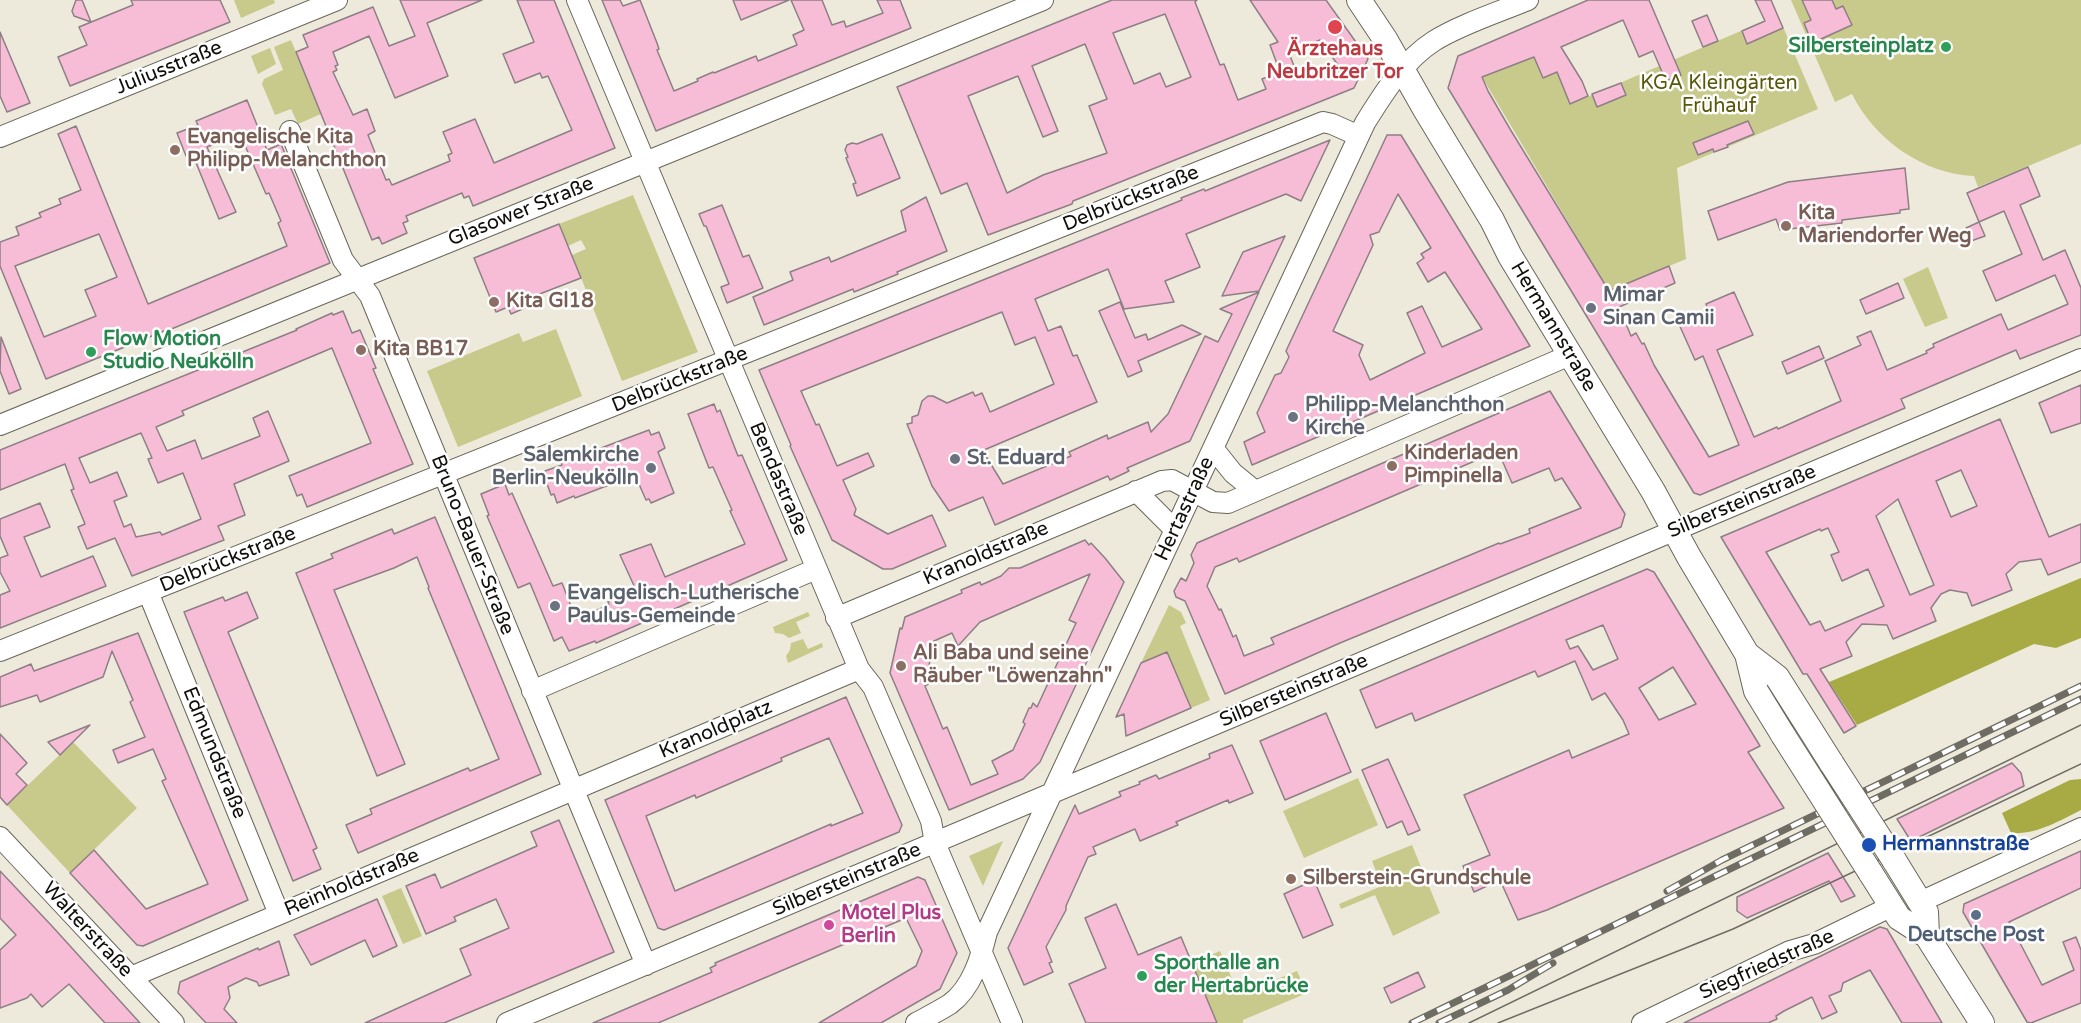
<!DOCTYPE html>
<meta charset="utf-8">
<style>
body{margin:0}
canvas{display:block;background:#ede9db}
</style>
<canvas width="2081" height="1023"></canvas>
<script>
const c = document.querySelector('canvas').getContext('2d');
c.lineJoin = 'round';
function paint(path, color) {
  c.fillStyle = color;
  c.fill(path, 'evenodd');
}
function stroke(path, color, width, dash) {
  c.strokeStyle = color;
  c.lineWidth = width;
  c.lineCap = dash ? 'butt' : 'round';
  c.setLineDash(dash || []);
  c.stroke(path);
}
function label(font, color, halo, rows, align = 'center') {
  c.font = font + ' "Varela Round",sans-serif';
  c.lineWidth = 5;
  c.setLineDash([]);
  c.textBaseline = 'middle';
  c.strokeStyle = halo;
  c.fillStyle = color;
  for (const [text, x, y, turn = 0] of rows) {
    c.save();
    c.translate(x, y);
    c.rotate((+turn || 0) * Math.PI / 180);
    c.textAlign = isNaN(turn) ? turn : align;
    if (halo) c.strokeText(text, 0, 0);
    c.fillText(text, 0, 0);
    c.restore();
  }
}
const green = new Path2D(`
 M234,0H274L275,3L241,18Z
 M1791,0H2081V144L1978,187L1974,176C1923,174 1874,139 1852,94L1835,102Z
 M1778,15L1818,109L1677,168L1686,259L1609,291L1482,77L1534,57L1543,78L1557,72L1571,104Z
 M291,40L321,114L298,124L291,109L275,115L262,84L264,79L283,70L274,47Z
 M270,48L276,64L258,74L251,56Z
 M633,195L698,352L622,381L572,255L586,249L581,240L568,246L559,224Z
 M1928,267L1948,318L1925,327L1903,279Z
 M556,329L582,396L458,447L427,371L519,333L523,342Z
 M1169,605L1181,612L1186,623L1180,626L1210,700L1191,708L1167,652L1141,663Z
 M808,612L810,616L796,622L801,633L789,638L783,634L775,633L773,627Z
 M803,639L808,649L822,643L823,647L788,663L786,656L790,650L791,643Z
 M73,742L137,808L70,873L7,805Z
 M1358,778L1378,825L1304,858L1283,811Z
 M1003,841L983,886L969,856Z
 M1412,845L1440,913L1393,936L1375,895L1341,909L1339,904L1382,886L1372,861Z
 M401,888L422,936L403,944L382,896Z
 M1220,951L1239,995L1297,971L1307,993L1243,1020V1023H1217L1192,963Z`);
const forest = new Path2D(`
 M2081,578V638L2056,648L2034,644L1857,725L1829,682Z
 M2081,779V810C2059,821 2036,835 2011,833L2002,813L2070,780Z`);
const building = new Path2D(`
 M76,0H82L91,22L74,16L72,11Z
 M131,0H220L230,22L70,86L58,57L87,45L79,27L133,5Z
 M400,0H482L427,23L448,76L395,98L369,36L333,52L338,65L335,66L337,70L333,72L353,115L367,109L375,131L368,135L386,180L389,179L392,185L450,161L448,155L452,153L443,132L475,119L494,163L572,130L548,76L542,78L540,73L515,83L503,54L534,42L517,0H554L615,148L473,206L469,196L464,198L462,193L406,216L408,221L403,223L407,233L382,244L379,237L372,240L296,52L308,47L303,35L373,7L389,46L415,36Z
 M602,0H620L623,6L640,0L657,43L659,49L657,50L674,91L698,81L697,79L713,72L714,73L756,56L758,61L797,45L793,35L804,30L791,0H822L832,25L844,21L846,27L883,13L877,0H900L911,28L656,131Z
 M733,0H789L741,20Z
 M1112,0H1197L1195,2L1220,65L1224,64L1238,100L1266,89L1262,79L1280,72L1270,45L1278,42L1250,0H1326L1368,59L1354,88L1073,201L1072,204L988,235L967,183L941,194L897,87ZM1165,14L1191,77L1166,87L1160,73L1134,84L1113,33ZM1320,40L1338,65L1299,79L1289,53ZM1085,44L1107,99L1089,106L1107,153L1043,175L1007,193L968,96L1018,76L1043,137L1058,131L1032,66Z
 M1588,0H1649L1681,75L1666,81L1653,51L1639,57L1623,20L1561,47L1582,81L1588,96L1570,104L1557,72L1543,78L1534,57L1482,77L1488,91L1510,129L1609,291L1669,266L1675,283L1619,307L1631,336L1636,333L1642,344L1644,343L1654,365L1709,457L1739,445L1703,356L1695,360L1678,322L1708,310L1706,304L1734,292L1753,335L1717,350L1754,437L1777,427L1778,429L1841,401L1825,361L1861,345L1857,337L1871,331L1887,370L1927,353L1926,351L1934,347L1933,344L2001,314L2008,330L2068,304L2055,275L1996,301L1983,271L2022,254L2004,211L1979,222L1967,193L2028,167L2040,196L2020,205L2043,260L2065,250L2081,288V335L2020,359L2016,350L1901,399L1905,408L1700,495L1694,493L1448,88L1458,56Z
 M1755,0H1771L1783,28L1747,44L1742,31L1765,21Z
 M1802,0H1832L1836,9L1843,6L1852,25L1812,43L1804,23L1811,20Z
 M1707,15L1718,41L1703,47L1692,21Z
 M0,32L30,103L7,112L0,96Z
 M1621,83L1626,95L1597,107L1592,94Z
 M247,100L267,150L281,144L330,263L169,330V329L46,379L0,266V242L19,235L16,227L41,217L39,213L61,204L59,199L81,190L58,134L76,126L148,304L287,246L278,223L281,221L269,193L266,194L240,134L207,147L236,212L219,219L192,153L186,156L177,133L198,125L196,121ZM99,234L117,277L85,290L96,316L44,337L15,266Z
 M1748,121L1754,134L1727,145L1728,147L1714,152L1713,149L1698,155L1693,143Z
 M882,134L900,178L857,196L853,184L856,183L846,158L848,157L845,150L847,145L852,143L857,144Z
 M1387,135H1401L1530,346L1252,465L1244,442L1265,432L1257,413L1275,375L1281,373L1289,357L1286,351ZM1398,194L1431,248L1421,254L1424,258L1417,263L1428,282L1445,272L1482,329L1442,347L1422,306L1407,313L1425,353L1370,380L1359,355L1363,345L1333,331L1373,245L1370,235L1379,232Z
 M1330,140L1301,201L1286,194L1186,234L1200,267L1165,281L1174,302L1124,309L1108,269L1035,299L1048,331L1061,326L1073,356L1077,355L1097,402L984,450L985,453H984L1003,484L1071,456L1069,452L1107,435L1108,439L1148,422L1151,432L1168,414L1205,336L1218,342L1232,314L1220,309L1259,292L1190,441L1127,468L1129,471L1110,480L1108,476L995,525L983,497L949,511L932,486L907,424L912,423V417L918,415L922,401L928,396H933L947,403L973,392L975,396L982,393L990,412L1054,384L1035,337L1015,345L1002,312L801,391L816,425L819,424L837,466L868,453L874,466L843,480L856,509L854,515L888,534L932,515L946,546L892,569H883L832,540L790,446L791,445L759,370L1182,200L1181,198L1204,189L1205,191Z
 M1905,168L1909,209L1900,210V213L1842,220V223L1780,230L1776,219L1718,240L1708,211L1788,182Z
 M926,197L947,251L897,272L898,274L854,292L853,289L764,325L753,297L793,280L790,272L829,257L831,262L906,231L901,211Z
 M722,205L743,257L749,255L763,288L727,303L721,287L729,284L706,226H704L699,214Z
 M1979,222L1985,236L1971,241L1966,228Z
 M559,224L581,278L524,300L527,307L511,314L508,307L496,312L474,258Z
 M1285,236L1259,291L1222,296L1243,252Z
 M1898,283L1904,298L1866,314L1860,300Z
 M1120,302L1135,338L1146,334L1148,340L1182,325L1201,334L1138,361L1142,371L1128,377L1099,311Z
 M343,311L352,333L360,330L376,368L373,369L413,464L307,507L302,494L297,496L289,476L371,443L332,348L182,411L184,415L156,427L167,451L195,440L202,459L260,436L253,418L268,411L289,461L234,484L245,515L218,526L224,540L132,576L115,538L87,549L78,527L85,524L71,490L74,489L65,464L0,490V450L297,330L296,329L332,313L333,315ZM141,433L152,458L148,459L158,483L183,473L201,519L162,535L160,532L136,537L131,524L124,527L114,501L127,496L117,472L90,483L79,458Z
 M1,337L21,389L9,394L0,371Z
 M1819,346L1824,358L1787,374L1782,362Z
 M2081,385V423L2051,433L2039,403Z
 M1550,391L1625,514L1621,527L1340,643L1225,694L1185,601L1176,597L1174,591L1181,578L1186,581L1194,563L1191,555L1197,543ZM1498,451L1512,483L1549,468L1555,481L1562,478L1581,508L1529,529L1530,533L1500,544L1499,543L1271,638L1274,644L1244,656L1236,635L1233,637L1221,609L1219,610L1207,586L1215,567L1237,558L1239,562Z
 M714,404L717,412L720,410L738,456L742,455L787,560L596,643L595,641L569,651L562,637L554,641L530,583L518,588L487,516L489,515L481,494L505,484L509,495L512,493L553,586L562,583L576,619L609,605L608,602L636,590L620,555L651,544L665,577L745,544L730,511L732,510L713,467L709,468L688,414Z
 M2000,419L2049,537L2081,524V562L2048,575L2041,559L2019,562L2006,574L2012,590L1972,606L1967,593L1950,590L1941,594L1931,608L1936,621L1893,639L1887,625L1862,624L1846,642L1852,656L1820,669L1856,726L1844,733L1807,674H1803L1721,537ZM1961,470L1977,506L1951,517L1936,481ZM1898,499L1934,585L1910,595L1876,516ZM1828,528L1839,552L1831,555L1842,581L1868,569L1884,606L1825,631L1820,621L1810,625L1766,552L1820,529L1821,531Z
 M649,430L651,435L659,432L665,448L658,452L674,493L651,503L649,499L646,500L635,475L575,498L574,496L557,503L554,494L551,495L546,481L548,480L545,471L562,465L561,463Z
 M40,503L50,527L24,537L41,577L93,556L106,586L0,628V595L10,591L0,572V558L8,555L0,536V519Z
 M435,517L541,774L358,853L346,825L372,814L370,809L468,768L470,771L499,759L428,588L429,587L417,557L394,568L334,590L405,764L377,776L296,573L333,558L331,554L392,529L394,534Z
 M1085,540L1089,545L1091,543L1105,558L1124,582L1040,762L1023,779L949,810L890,673L900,628L902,629L905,617L962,593L961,590L980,582L981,585L1001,576L1009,568H1020ZM1090,574L1069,620L1076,623L1037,707L1033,703L1031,708H1029L1023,722L1025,724L1013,750L992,761L998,774L971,785L947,727L943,729L925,686L930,683L927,675L934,641L952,633L958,646L980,622Z
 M1647,569L1654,572L1760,746L1748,752L1784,808L1547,910L1518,920L1500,880L1474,892L1463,866L1490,855L1464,795L1569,750L1572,758L1629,734L1623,720L1605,693L1592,700L1575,661L1538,677L1535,671L1415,721L1412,713L1376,728L1360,690ZM1603,625L1618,659L1593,670L1578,646L1570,649L1566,640ZM1673,667L1696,704L1659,720L1639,688Z
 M247,592L258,618L228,632L317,848L313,850L321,869L293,881L184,612L223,597L225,601Z
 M138,633L248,900L143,946L137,945L70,873L94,850L146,909L208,884L162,781L166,779L153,749L118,763L113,750L145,737L130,702L133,700L112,651L103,677L40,702L37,695L0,707V677L31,664L34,671Z
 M1167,652L1191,708L1126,736L1124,714L1116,717L1141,663Z
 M846,697L902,825L899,832L664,930L658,928L605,800ZM829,738L863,813L831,826V824L675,891L646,816L695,795L696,798L782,761L781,758Z
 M1326,713L1351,772L1285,800L1260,741Z
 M90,725L60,755L48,742Z
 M0,734L27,763L16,774L27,785L7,805L0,797Z
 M1232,745L1253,793L1229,803L1228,800L1176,822L1178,825L1140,841L1135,829L1093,847L1096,854L1088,857L1066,906V910L1046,947L1052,962L1049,963L1053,972L1024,985L1008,948L1075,805L1079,814L1121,796L1119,792L1140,784L1139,782L1156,775L1159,779L1210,758L1209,754Z
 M1388,759L1420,830L1408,835L1402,821L1387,828L1362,770Z
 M2012,763L2021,773L2024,786L1911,841L1897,819Z
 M559,820L614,952L444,1023H365L471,975L460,949L509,928L496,899L454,917L456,921L426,934L406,886L435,874L441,888L537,846L531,832Z
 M2081,851V888L2009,922L2042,985L2074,970L2063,942L2076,937L2081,950V1003L2031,1023L2027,1022L1963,912L1964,904Z
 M1828,853L1855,896L1841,902L1829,881L1747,918L1737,911V897Z
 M0,871L51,925L140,1023H105L69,984L42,1007L31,994L27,998L0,1008V950L16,935L0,918Z
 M918,877L925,880L957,953L940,989L881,1023H819L916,966L922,951L906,918L658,1023H593L712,972L710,968L716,965L715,963Z
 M1314,880L1333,925L1303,938L1284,894Z
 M377,899L397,946L373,957L365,940L311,965L294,935Z
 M1116,904L1138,955L1181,937L1217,1023H1086L1069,984L1106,968L1085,918Z
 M1880,927L1887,929L1942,1023H1902L1870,970L1843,983L1841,991L1829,996L1837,1012L1822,1019L1812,997L1784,1011L1776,1016L1777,1019L1768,1023H1684Z
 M279,941L289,975L259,986L257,982L246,978L228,987L230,998L224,1009L237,1023H206L178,993L180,982L258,948L259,950Z
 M1418,972L1425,987L1391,1003L1384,988Z`);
const minor = new Path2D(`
 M577,0L859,669L873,687L931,821L935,843L1012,1023
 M290,131L343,260L370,296L646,965
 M0,137L337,0
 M0,425L1043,0
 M1213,448L1233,473L1255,491
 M1136,491L1175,530
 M148,592L279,914
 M836,618L1162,481L1172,480L1213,502L1228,503L1570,355
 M0,651L1323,122L1332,124L1359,136
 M532,691L816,569
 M0,837L174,1023
 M1920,902L2081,828
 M131,977L859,669
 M507,1023L2081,359
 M916,1023C927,1017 939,1011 950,1004C972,988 981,957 987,932L1365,123C1383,94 1404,60 1434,41C1459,25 1499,12 1528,0
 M1642,1023L1790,951L1814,944L1892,906`);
const major = new Path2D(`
 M1359,0L1385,39L1426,111L1492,220L1510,256L1653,491L1689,557L1747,654L1756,691L1783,735
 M1747,654L1777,677L1832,764
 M1894,860L1926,912L1927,936
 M1870,872L1899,918L1927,936L1982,1023`);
const tram = new Path2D(`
 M1469,1023L2081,725
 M1498,1023L1733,929L2081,764`);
const rail = new Path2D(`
 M1667,891L1722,860L2081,686
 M1412,1023L2081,699
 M1439,1023L1508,990L1553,963`);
const majorBridge = new Path2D(`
 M1783,735L1870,872
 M1832,764L1894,860`);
const markers = [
 [1335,27,8,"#e0444e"],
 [1946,47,6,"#2e9e5b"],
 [175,150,6,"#8d6e63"],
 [1786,226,6,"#8d6e63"],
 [494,302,6,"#8d6e63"],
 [1591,308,6,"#6b7280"],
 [361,350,6,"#8d6e63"],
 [91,352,6,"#2e9e5b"],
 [1293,417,6,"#6b7280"],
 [955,459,6,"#6b7280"],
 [1392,466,6,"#8d6e63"],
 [651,468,6,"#6b7280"],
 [555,606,6,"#6b7280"],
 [901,666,6,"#8d6e63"],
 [1869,845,8,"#1a4fb4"],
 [1291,879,6,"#8d6e63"],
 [1976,915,6,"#5c6f8a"],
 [829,925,6,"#d1479c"],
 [1142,976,6,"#2e9e5b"]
];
const leisureNames = [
 ["Silbersteinplatz",1934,47,"right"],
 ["Flow Motion",103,340],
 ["Studio Neukölln",103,363],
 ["Sporthalle an",1154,964],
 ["der Hertabrücke",1154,987]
];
const healthNames = [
 ["Ärztehaus",1335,50],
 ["Neubritzer Tor",1335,73]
];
const streetNames = [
 ["Juliusstraße",169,68,-22],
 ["Delbrückstraße",1131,199,-22],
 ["Glasower Straße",521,212,-22],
 ["Hermannstraße",1553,327,59],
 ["Delbrückstraße",680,380,-22],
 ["Bendastraße",778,479,67],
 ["Silbersteinstraße",1742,502,-23],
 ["Hertastraße",1185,509,-65],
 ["Bruno-Bauer-Straße",472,545,68],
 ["Kranoldstraße",986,554,-23],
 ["Delbrückstraße",228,560,-22],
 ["Silbersteinstraße",1294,691,-23],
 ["Kranoldplatz",716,730,-23],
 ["Edmundstraße",214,753,68],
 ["Silbersteinstraße",847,880,-23],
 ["Reinholdstraße",352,883,-23],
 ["Walterstraße",87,930,47],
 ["Siegfriedstraße",1767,965,-24]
];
const parkNames = [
 ["KGA Kleingärten",1719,84],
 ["Frühauf",1719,107]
];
const educationNames = [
 ["Evangelische Kita",187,138],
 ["Philipp-Melanchthon",187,161],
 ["Kita",1798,214],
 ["Mariendorfer Weg",1798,237],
 ["Kita Gl18",506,302],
 ["Kita BB17",373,350],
 ["Kinderladen",1404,454],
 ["Pimpinella",1404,477],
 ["Ali Baba und seine",913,654],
 ["Räuber \"Löwenzahn\"",913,677],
 ["Silberstein-Grundschule",1303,879]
];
const worshipNames = [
 ["Mimar",1603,296],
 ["Sinan Camii",1603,319],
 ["Philipp-Melanchthon",1305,406],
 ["Kirche",1305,429],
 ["Salemkirche",639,456,"right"],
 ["Berlin-Neukölln",639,479,"right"],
 ["St. Eduard",967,459],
 ["Evangelisch-Lutherische",567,594],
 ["Paulus-Gemeinde",567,617]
];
const transitNames = [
 ["Hermannstraße",1882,845]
];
const hotelNames = [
 ["Motel Plus",841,914],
 ["Berlin",841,937]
];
const serviceNames = [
 ["Deutsche Post",1976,936]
];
paint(green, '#c7ca8a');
paint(forest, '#a8aa43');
paint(building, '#f8bdd6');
stroke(building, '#8d7f85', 1.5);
stroke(minor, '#6a665a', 22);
stroke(major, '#6a665a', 26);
stroke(minor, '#fff', 20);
stroke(major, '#fff', 24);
stroke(tram, '#6f6c64', 1.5);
stroke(rail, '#6f6c64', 7);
stroke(rail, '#fff', 4.5, [14]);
stroke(majorBridge, '#6a665a', 26, []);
stroke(majorBridge, '#fff', 24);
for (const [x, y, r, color] of markers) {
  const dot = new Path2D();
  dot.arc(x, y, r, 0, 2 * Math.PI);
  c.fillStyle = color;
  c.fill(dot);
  stroke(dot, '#fff', 2);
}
label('bold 20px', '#27864d', '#fff', leisureNames, 'left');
label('bold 20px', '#be3a42', '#fff', healthNames);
label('20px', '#100e0a', '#fff', streetNames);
label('20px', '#58580a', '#fff', parkNames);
label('bold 20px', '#785e54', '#fff', educationNames, 'left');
label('bold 20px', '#5b616d', '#fff', worshipNames, 'left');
label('bold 20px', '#164399', '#fff', transitNames, 'left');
label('bold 20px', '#b23c85', '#fff', hotelNames, 'left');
label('bold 20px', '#4e5e75', '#fff', serviceNames);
</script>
